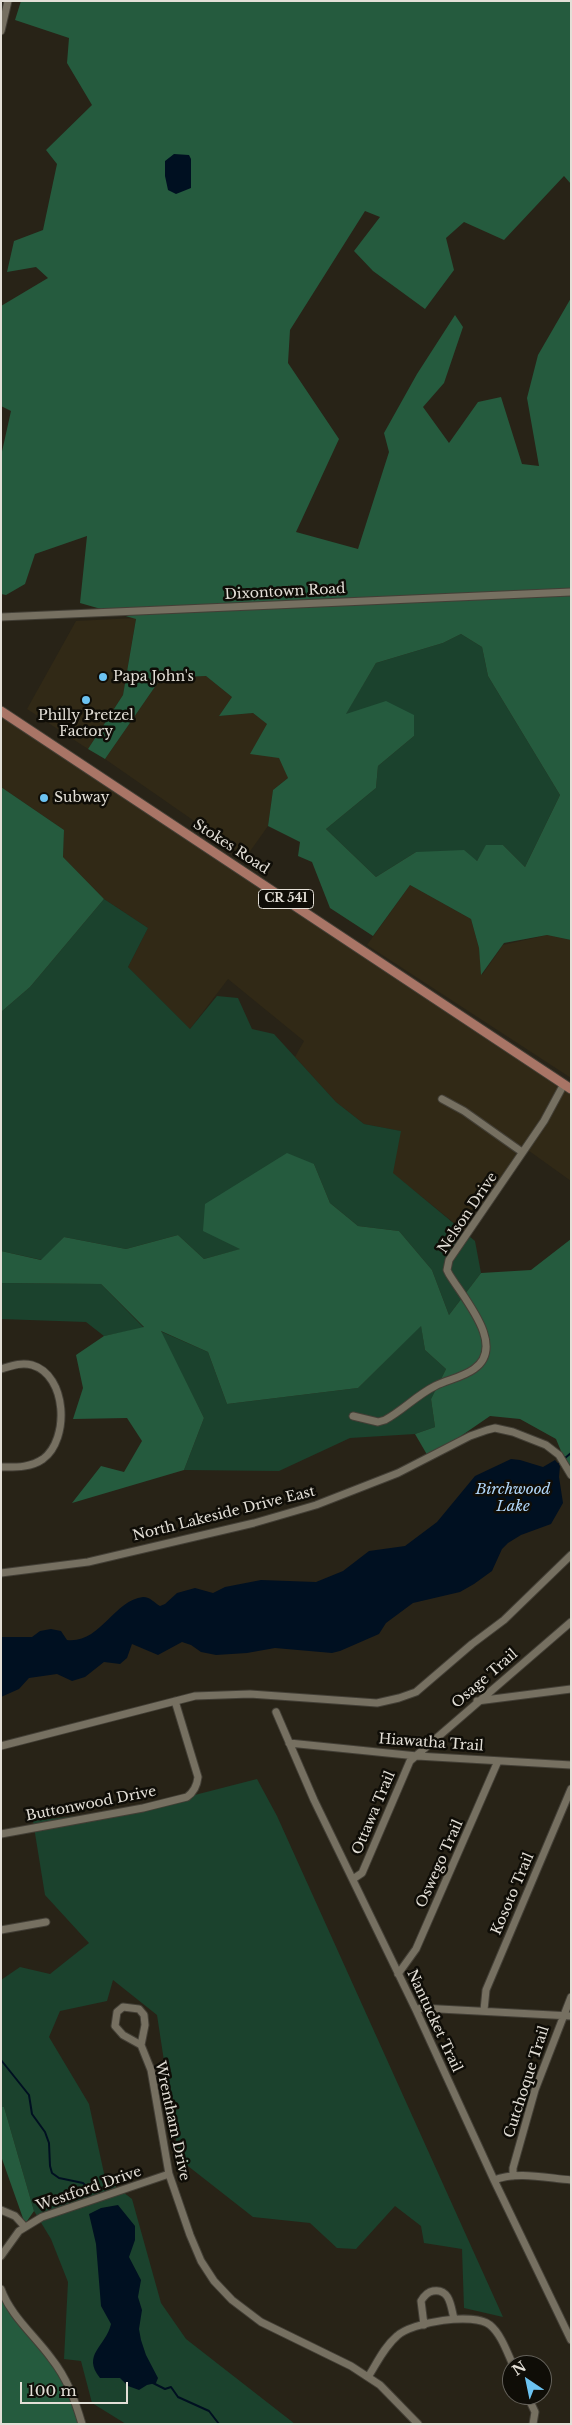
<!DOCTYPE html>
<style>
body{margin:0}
#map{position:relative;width:572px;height:2425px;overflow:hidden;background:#282317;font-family:"Libre Baskerville",serif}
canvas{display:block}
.frame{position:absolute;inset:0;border:2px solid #e3dfd7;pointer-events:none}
.north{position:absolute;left:502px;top:2355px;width:50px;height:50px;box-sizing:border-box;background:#0f0d07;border:1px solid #64615a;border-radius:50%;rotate:326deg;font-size:14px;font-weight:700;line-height:20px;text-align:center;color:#e3dfd7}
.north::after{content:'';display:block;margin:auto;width:18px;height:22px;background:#6cc3f2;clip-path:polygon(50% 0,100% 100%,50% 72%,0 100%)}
.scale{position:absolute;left:20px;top:2382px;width:108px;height:22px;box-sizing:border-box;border:2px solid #e3dfd7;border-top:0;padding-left:6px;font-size:15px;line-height:18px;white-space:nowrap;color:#e3dfd7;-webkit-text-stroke:4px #0f0d07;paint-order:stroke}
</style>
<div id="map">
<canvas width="572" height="2425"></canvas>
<div class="frame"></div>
<div class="north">N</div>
<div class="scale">100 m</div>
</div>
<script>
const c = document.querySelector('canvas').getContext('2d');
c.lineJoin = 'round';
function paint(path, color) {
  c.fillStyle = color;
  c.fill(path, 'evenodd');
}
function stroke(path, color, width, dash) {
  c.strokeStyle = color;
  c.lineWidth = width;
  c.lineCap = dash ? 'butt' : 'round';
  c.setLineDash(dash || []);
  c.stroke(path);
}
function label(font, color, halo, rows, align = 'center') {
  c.font = font + ' "Libre Baskerville",serif';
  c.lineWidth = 5;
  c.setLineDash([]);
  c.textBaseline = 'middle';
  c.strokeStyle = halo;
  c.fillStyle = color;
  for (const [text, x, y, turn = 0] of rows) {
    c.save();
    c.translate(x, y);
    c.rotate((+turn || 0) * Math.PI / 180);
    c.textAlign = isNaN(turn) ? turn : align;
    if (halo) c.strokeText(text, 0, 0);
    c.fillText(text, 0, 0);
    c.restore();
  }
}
const built = new Path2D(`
 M136,618L123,695L88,749L27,709L76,621Z
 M206,676L232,697L219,716L253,713L267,724L288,778L273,790L268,826L246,857L105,759L161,678Z
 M1,711L571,1089V1181L525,1148L468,1234L392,1173L400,1131L364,1124L336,1102L295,1057L304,1041L228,979L190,1029L128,967L148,928L104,899L63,857L64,830L1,787Z
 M410,885L471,919L479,948L482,975L503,945L547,935L571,940V1078L367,945Z`);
const green = new Path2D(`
 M461,634L482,647L488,676L560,795L525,867L503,845H487L477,861L416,852L376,877L326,829L376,788L378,766L414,736L345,715L376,663L443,643Z
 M104,899L148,928L128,967L190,1029L217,996L238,998L252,1029L274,1034L336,1102L364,1124L401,1131L393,1173L475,1241L481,1273L449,1315L432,1270L399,1231L358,1226L330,1203L314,1164L241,1249L204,1259L178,1235L126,1249L64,1237L42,1260L1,1251V1012L30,987Z
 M1,1283L101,1284L144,1328L104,1336L86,1322L1,1319Z
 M421,1325L425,1350L446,1369L431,1399L435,1427L415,1434L350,1438L279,1471L184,1470L204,1418L160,1331L208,1352L227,1404L358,1388Z
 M257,1779L277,1816L503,2317L464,2308L462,2249L424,2243L421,2226L395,2206L356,2249L337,2248L310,2223L253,2217L179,2159L157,2015L113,1980L107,2001L60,2011L49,2037L89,2104L105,2178L132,2199L161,2303L186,2339L295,2424H126L92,2403L81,2361L64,2359L68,2282L51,2239L34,2211L4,2107H1V1980L20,1967L50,1974L89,1943L45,1895L33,1821L144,1808Z`);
const forest = new Path2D(`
 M21,1H571V184L564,176L504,240L464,222L446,238L454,270L425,309L373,271L354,251L380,217L365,211L290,330L288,363L339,439L296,532L358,549L389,452L384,433L417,374L455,315L463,327L444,383L423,407L449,443L478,402L501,397L522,464L539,466L527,398L538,355L571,298V940L547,935L504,943L481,975L479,948L471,919L410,885L373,936L330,908L312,862L298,856L300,842L268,826L273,790L288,778L279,758L250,754L267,724L253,713L219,716L232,697L206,676L161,678L105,759L88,749L123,695L136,619L80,603L87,536L35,554L25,584L6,595L1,594V456L11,411L1,406V306L48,278L36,267L7,272L14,241L43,230L57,164L46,150L92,105L67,63L69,38L15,20ZM461,634L482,647L488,676L560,795L525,867L503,845H486L477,861L464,850L416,852L376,877L326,829L376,788L378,766L414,736V715L386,701L346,714L376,663L443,643Z
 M1,787L64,830L63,857L104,899L30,987L1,1012Z
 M287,1153L314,1164L330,1203L358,1226L399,1231L432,1270L449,1315L481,1273L531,1270L571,1239V1475L556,1439L520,1419L490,1416L429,1458L415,1434L435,1427L431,1399L446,1369L425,1350L421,1326L358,1388L227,1404L208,1352L161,1331L204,1418L184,1470L72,1503L101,1466L124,1472L142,1441L127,1418L73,1419L83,1388L76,1355L104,1336L144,1327L101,1284L1,1283V1251L41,1260L64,1237L126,1249L178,1235L204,1259L240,1249L203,1231L205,1204Z
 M1,2107H4L34,2211L25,2224L1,2156Z
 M1,2300H6L64,2376L81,2424H1Z`);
const water = new Path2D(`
 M174,154L189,155L191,159V188L176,194L168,190L165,176V161Z
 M511,1459L520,1460L543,1467L555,1460L560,1466L559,1477L563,1503L551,1524L521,1535L508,1543L502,1549L492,1571L474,1584L460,1592L413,1603L386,1623L379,1634L340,1651L332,1653L275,1648L247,1653L216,1655L201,1652L191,1645L182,1642L158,1655L132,1644L127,1658L120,1664L104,1662L85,1677L72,1681L57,1674L29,1678L19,1689L1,1697V1637H32L40,1631L51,1629L61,1631L67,1640C100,1644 114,1600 143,1597C151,1597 154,1603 160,1606L165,1604L177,1593L195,1588L213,1593L225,1587L261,1580L316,1582L343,1571L369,1551L405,1546L437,1522L475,1476Z
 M118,2205L135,2226V2240L129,2257L141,2280L138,2297L142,2310L139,2329L141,2340L146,2355L158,2378L156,2383L147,2385L139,2390L128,2386L120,2378H100C81,2355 106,2346 111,2324L101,2306L96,2244L89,2214L101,2208Z`);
const stream = new Path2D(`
 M558,1464L571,1453
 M1,2060L29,2095L32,2114L45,2132L49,2143L50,2166L52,2173L59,2178L83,2183L86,2186
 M153,2383L165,2389L171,2387L178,2397L209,2411L219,2424`);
const minor = new Path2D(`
 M1,31L8,1
 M1,617L571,592
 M442,1099L464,1111L522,1152
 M1,1369C11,1366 21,1362 32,1365C67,1375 70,1439 43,1459C30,1468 15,1467 1,1467
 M353,1416L378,1422L385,1420C403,1410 417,1395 435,1386C447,1380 463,1377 474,1369C507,1346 464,1299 449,1274L447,1270L449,1260L544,1121L564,1084
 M1,1573L88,1562L254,1523L316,1505L398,1473L470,1436L487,1430L495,1428L513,1432L546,1445L559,1455L571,1475
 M477,1701L571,1689
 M276,1712L314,1800L416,2010L494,2180L571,2340
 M289,1743L417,1756L571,1765
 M1,1746L195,1696L250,1694L377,1703L399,1698L416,1692L472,1644L504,1620L571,1555
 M1,1834L143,1808L187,1797C194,1792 197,1786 198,1777L175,1701
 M353,1879L362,1873L410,1761L571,1622
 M1,1930L46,1922
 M398,1974L416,1949L498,1761
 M416,2010L421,2008L571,2016
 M484,2010L486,1990L571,1789
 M141,2045L123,2035L115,2026L117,2012L123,2007L139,2009L144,2015L145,2025L141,2045L151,2070L169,2174L190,2235L201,2261L214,2281L232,2300L261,2322L351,2366L380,2385L418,2424
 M513,2176V2168L535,2090L571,1997
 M494,2180C517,2171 546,2178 571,2180
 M1,2210L15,2216L25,2227
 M1,2256L19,2231L42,2217L169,2174
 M1,2289C10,2315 35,2336 51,2358C67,2378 75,2400 82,2424
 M424,2325L421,2301C424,2296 427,2292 433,2291C450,2288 451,2307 454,2319
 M368,2377C377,2363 384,2347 397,2336C412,2322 474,2312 490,2325C501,2334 507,2352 513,2365
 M527,2395L535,2412L533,2424`);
const major = new Path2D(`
 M1,711L571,1089`);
const markers = [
 [103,677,5,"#6cc3f2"],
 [86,700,5,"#6cc3f2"],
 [44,798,5,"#6cc3f2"]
];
const shields = [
 [286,899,55]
];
const shieldNames = [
 ["CR 541",286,899]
];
const streetNames = [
 ["Dixontown Road",285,592,-3],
 ["Stokes Road",231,847,33],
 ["Nelson Drive",468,1213,-56],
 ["North Lakeside Drive East",224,1514,-14],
 ["Osage Trail",485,1679,-41],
 ["Hiawatha Trail",431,1743,4],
 ["Buttonwood Drive",91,1804,-11],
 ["Ottawa Trail",374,1813,-67],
 ["Oswego Trail",440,1864,-66],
 ["Kosoto Trail",513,1894,-67],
 ["Nantucket Trail",434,2021,65],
 ["Cutchoque Trail",527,2082,-72],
 ["Wrentham Drive",172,2121,78],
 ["Westford Drive",89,2189,-19]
];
const poiNames = [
 ["Papa John's",113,677],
 ["Philly Pretzel",86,716,"center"],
 ["Factory",86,732,"center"],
 ["Subway",54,798]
];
const waterNames = [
 ["Birchwood",513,1490],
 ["Lake",513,1507]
];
paint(built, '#312916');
paint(green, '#1b422d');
paint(forest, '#255b3e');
paint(water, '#001021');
stroke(stream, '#001021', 2);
stroke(minor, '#433f36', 9);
stroke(major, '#433f36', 11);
stroke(minor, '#767061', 7);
stroke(major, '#a97566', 9);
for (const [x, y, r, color] of markers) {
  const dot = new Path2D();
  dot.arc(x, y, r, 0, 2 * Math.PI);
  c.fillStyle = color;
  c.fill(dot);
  stroke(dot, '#0f0d07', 2);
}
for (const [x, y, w] of shields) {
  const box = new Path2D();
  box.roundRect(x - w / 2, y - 9.5, w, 19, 4);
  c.fillStyle = '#0f0d07';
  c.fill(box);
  stroke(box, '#e3dfd7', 1);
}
label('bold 12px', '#e3dfd7', null, shieldNames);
label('14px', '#e3dfd7', '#0f0d07', streetNames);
label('14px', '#e3dfd7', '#0f0d07', poiNames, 'left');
label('italic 15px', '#b1d7fa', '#0f0d07', waterNames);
</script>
